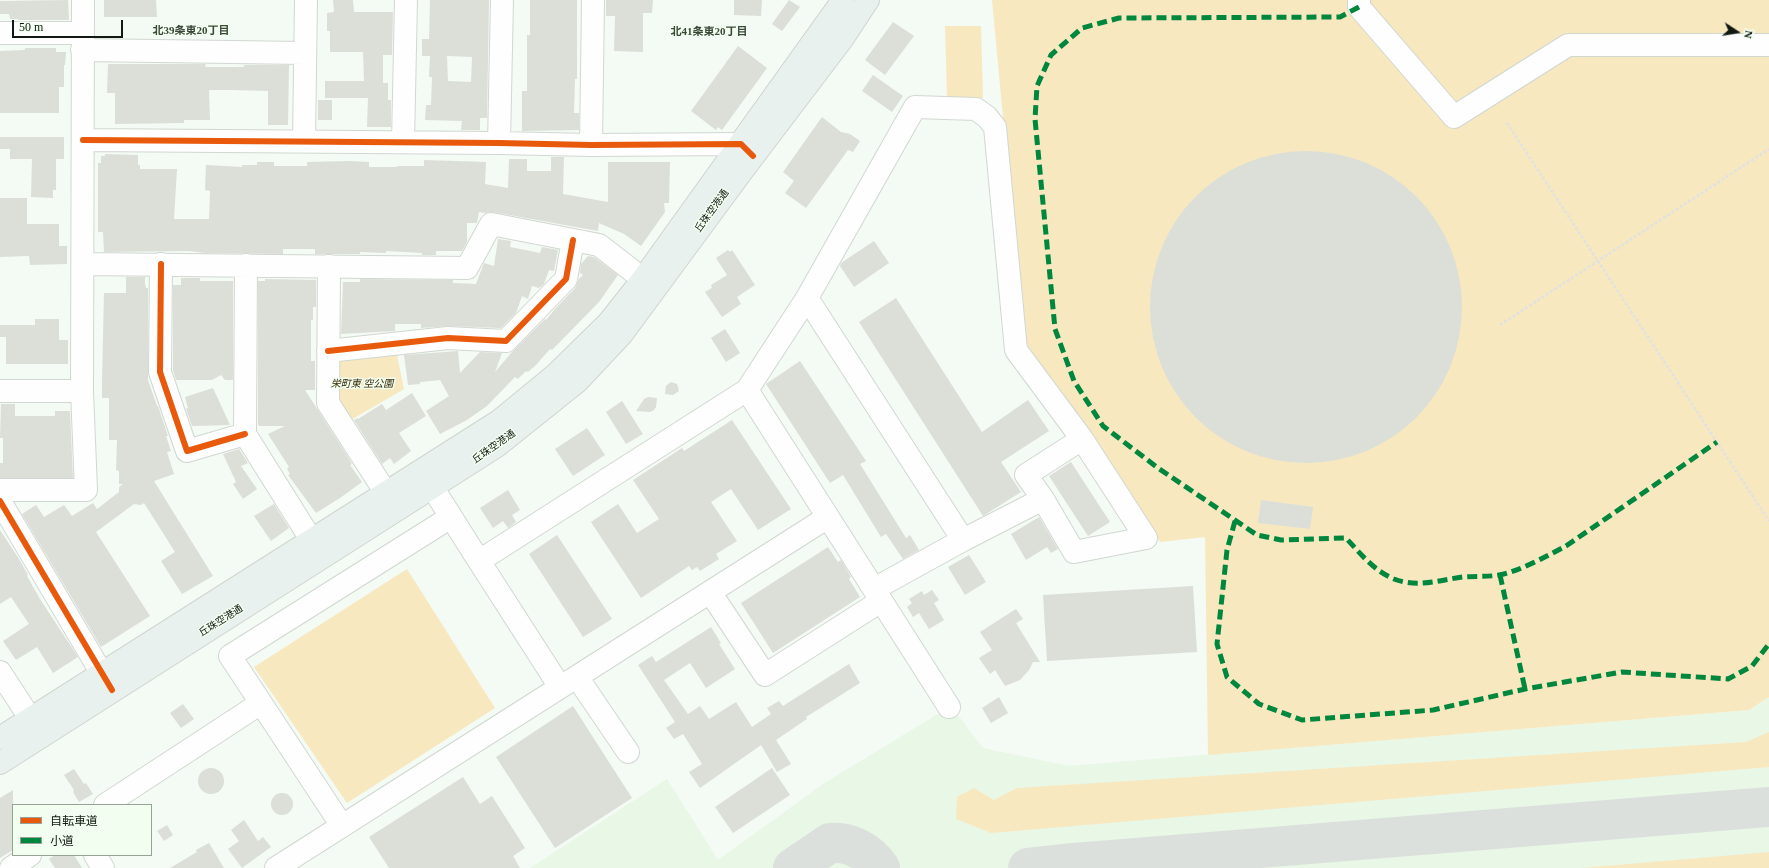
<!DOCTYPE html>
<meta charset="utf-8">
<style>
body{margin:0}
#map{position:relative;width:1769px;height:868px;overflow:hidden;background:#f4faf4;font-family:"Times New Roman","Noto Sans JP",serif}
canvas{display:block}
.legend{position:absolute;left:12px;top:804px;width:140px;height:52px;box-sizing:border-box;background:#f1fef0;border:1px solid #98a297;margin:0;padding:5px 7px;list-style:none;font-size:12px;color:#121812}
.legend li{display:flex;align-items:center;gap:8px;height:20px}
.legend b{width:20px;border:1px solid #98a297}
.north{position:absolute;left:1717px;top:12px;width:40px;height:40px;-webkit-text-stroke:3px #f1fef0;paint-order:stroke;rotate:102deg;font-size:11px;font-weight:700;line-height:16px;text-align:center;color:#121812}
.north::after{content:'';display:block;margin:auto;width:14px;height:18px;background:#121812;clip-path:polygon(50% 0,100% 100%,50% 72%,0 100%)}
.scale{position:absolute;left:12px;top:20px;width:111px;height:18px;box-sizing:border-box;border:2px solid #121812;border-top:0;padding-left:5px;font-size:12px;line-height:14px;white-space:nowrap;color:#121812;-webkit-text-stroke:3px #f1fef0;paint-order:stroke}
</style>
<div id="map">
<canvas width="1769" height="868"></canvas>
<ul class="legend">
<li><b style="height:5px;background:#e8590c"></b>自転車道</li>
<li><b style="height:5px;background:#00873e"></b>小道</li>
</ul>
<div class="north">N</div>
<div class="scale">50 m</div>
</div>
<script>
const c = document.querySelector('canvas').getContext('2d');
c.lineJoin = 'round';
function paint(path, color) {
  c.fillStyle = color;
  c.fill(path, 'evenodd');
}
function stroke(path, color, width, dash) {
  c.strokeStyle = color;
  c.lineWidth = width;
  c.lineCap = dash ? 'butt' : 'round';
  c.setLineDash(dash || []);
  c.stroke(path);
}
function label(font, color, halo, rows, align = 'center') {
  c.font = font + ' "Times New Roman","Noto Sans JP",serif';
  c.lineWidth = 3;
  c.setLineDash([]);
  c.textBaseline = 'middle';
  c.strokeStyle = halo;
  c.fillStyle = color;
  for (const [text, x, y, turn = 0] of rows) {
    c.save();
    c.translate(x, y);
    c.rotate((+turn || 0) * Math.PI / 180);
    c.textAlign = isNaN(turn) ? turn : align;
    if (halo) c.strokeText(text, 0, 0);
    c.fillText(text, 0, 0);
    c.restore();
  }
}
const built = new Path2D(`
 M1769,697V868H530L667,779L718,860L823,784L951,706L983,748L1069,766L1749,710Z`);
const green = new Path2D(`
 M992,0H1769V697L1749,710L1208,755L1205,537L1160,542L1024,341Z
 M945,26H981L983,98L947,99Z
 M397,355L404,389L351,420L337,397V364L342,360Z
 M407,569L495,708L347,803L254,667Z
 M1769,732V767L991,833L956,819L957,797L974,788L994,800L1017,788L1746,742Z
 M1769,852V868H1581Z`);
const taxiway = new Path2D(`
 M793,868L830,843C850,841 869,852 880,868
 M1028,868L1074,863L1769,807`);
const building = new Path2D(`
 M68,0L69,20H18V19H10L9,14H0V1Z
 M104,0H156L157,17H104Z
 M333,0H353L354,12H393L392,55H383V83H388V100H391V127H367L368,98H325V81H364L363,52H330V31H327V13L334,12Z
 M430,0H489L487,118H480V130H461L462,121L425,120L426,105H431L432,77H429L430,56H422V39H429ZM447,56L472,57L471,82L448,81Z
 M530,0H577V79H575L574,113H579V130L522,131V91H527V35H530Z
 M606,0H653L652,13H643V52L614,51L615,16H606Z
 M734,0H762L761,16L734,15Z
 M789,0L800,7L782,31L772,24Z
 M893,22L914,36L885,75L865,60Z
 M738,46L767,68L722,130L718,127L716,130L691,111Z
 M25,48H56V52H66L65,65H64V87H59V113H0V51L25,50Z
 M108,64H206L205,67H244V65H289L288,125H268V91L232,90H209L210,120H184V123L115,124V93H107Z
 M873,75L903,96L892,112L862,91Z
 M318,100H332V120H318Z
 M822,117L841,132L850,134L860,141L853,152L848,150L806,208L785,193L794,181L783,172Z
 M0,137H64V159H56V190H53V198L31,197L32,159H10V149H0Z
 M1150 307a156 156 0 1 1 312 0a156 156 0 1 1-312 0Z
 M105,154L138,155V165H140V169H177L174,219H209L210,191L205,190L206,165L242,167V165H257V162H274V166H307V162L349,161L369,162V167H397V166H424V160L486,162L485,184L508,188L509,159H527V171H551V157H564L563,194L608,202V162H670L669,203H664L665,212L641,246L624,234L599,223L598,231L493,212L485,213L479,212L477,223H467V242L462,251H436V255H422V253L386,251V253L360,252V254H315V249H283V254L205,253L189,251L104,252L103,232H98V163H101V156H105Z
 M0,198H27V224H59V246H67V264L30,265L29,256L0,257Z
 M498,239L511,241L510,247L540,253L542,247L558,250L554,271L549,270L544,284L539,288L532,286L528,299L522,296L516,313L501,328L449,326L421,328V324H395V331L341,334L343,282H360V279L453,280V283L476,284L484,263L494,266Z
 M874,241L889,263L854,287L840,266L841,263Z
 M728,250L730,252L732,250L755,285L737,297L741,304L722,317L705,292L712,288L711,285L727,275L716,258Z
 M588,256L594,257L618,275L599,302L552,350L550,349L536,365L528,372L526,371L518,379L515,377L487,406L467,420L440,434L426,411L449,396L440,380L420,382V384L408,385L404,355L458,351L460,373L480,352L502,353L495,372L512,352L546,318L545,321L556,308L575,288L579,279L583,275L580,273L581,264Z
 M126,277H145V284L146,288H148V380L157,406H158L168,436H166L171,451L167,452L174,474L154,481L213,576L182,594L161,561L175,552L144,503L141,505L134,504L96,532L150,616L101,647L22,514L36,505L44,517L64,505L72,516L93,503L97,509L119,492V487L123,484H119V471L116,470L117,440H109V398H102V380L104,293H126Z
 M181,278H200V281H233V380H225L221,375L212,380H176L173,370V285H181Z
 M265,279L316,280V307H313V320H311V361H315V390H305L348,457L352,464L350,465L362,482L340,498L316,513L288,475L290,474L287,469L289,467L268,434L285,426H259L258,424V281H265Z
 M896,298L982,432L1028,400L1049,431L1001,462L1021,492L983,516L859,322Z
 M35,319H59V340H68V364H6V337H0V325H35Z
 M725,329L740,353L726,362L711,338Z
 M800,361L866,461L860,464L906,538L910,535L919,550L903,559L886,534L881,537L843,475L830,483L766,384Z
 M671,382L677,384L679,391L673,395L665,394L666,386Z
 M213,388L230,425L192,426L186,409L188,408L185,397Z
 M412,393L426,416L399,433L411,451L394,464L390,458L382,464L354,420L358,418V419L382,404L386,410Z
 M648,397L657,398L656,407L654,410L650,412L636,411L644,399Z
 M622,401L643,434L626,444L606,412Z
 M1,404H15V416H55V411H70L73,478H0V463H3V438H0Z
 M732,420L791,509L758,530L731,489L711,502L737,541L716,554L719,559L700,571L697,567L692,570L689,566L641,598L591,522L618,504L637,533L659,519L633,480L682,448L684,451Z
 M587,428L605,455L573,476L555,449Z
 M239,449L248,463L241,466L257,489L243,499L233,484L236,482L223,454Z
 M1071,462L1110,522L1088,536L1049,476Z
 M508,490L520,510L512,515L516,522L508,528L503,521L493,528L480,508Z
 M1261,500L1313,507L1310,529L1258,523Z
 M274,504L289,528L271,541L254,516Z
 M1039,517L1058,549L1051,553L1047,547L1026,560L1011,534Z
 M0,530L19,559L28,575L27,576L40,599L78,657L53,673L37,647L16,660L3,641L29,624L11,597L0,604Z
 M557,535L612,619L583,637L529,554Z
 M828,547L838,562L841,560L851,577L849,579L860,597L773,653L741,603Z
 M969,555L986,582L965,595L948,567Z
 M1193,586L1197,652L1047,661L1043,595Z
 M932,590L939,600L934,603L944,620L929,629L919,613L913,617L907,607L912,603L909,599L922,591L924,595Z
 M1016,609L1023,619L1016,623L1040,662H1033L1029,670L1020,680L1005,686L995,670L990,674L979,658L992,650L980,632Z
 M711,627L721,643L719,644L735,669L706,688L690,663L664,680L688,714L700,706L709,719L736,702L752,727L771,714L767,708L779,701L783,706L849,664L860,683L806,717L807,719L776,740L791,764L777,772L761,745L700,788L689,772L702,764L683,734L674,739L666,728L675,722L638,665L652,656L656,662Z
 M999,697L1008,713L991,723L982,708Z
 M183,704L194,719L181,728L170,713Z
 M573,706L632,798L555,848L496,757Z
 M772,768L790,795L733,833L715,807Z
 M198 781a13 13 0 1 1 26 0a13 13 0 1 1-26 0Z
 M74,769L84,784L86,783L93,794L79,802L73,792L74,790L64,775Z
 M463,777L480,804L492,796L525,848L513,856L520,868H389L369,837Z
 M13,790V850L0,858V798Z
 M271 804a11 11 0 1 1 22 0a11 11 0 1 1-22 0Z
 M244,820L258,841L263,837L271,847L242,868L228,849L239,841L231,830Z
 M167,825L173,835L164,841L157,831Z
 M209,843L224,868H170L197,852L196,850Z
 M55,855H74L82,868H55L49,859Z`);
const path = new Path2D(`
 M1507,123L1769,521
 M1500,325L1769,149`);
const minor = new Path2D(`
 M1359,0V7L1454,117L1568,45H1769
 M0,33H83
 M82,50L305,53
 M83,140L499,143L591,145L741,144L752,155
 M304,141L306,0
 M403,142L406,0
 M499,143L502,0
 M591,145L593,0
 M83,264L467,268L491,224L599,245L643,279
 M161,264L160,372L187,451L245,434
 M246,265L245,434L312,541
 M329,266L328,403L386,493
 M807,298L915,107L976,109L987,117L995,127L1016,350L1082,439L1146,538L1074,552L1043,499
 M328,351L448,338L506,341L566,279L573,240
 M747,390L807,298L963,540L874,589
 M0,391H82
 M422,471L479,561L747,390L949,707
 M0,490H86L82,391L83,0
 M0,501L111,689
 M963,540L1043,499L1026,475L1082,439
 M479,561L560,687
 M710,592L765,675L881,601
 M0,672L41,735
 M577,677L628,752
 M105,805L261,703
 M342,826L230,656L451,517
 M95,855L103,868
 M11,868L30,855
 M276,868L828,517`);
const major = new Path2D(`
 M0,738L499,421L555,375L609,322L643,279L843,0
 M0,763L497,446L577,382L622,334L743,170L843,38L868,0`);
const quiet = new Path2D(`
 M1359,7L1340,17L1119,18L1082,28L1051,55L1037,86L1035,119L1055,329L1074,381L1103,426L1158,468L1257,535L1281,540L1346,538C1360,553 1374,571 1394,579C1418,588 1439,580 1463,577C1475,576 1488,577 1499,575C1518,572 1549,555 1566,546L1717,442
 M1235,521L1227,550L1217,644L1227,677L1259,704L1302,720L1433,710L1525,689L1622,672L1728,679L1752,666L1769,644
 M1500,575L1525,689`);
const cycleway = new Path2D(`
 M83,140L499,143L591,145L741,144L753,156
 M161,264L160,372L187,451L245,434
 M328,351L448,338L506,341L566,279L573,240
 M0,501L112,690`);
const streetNames = [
 ["丘珠空港通",712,211,-54],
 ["丘珠空港通",494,447,-35],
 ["丘珠空港通",221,621,-32]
];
const parkNames = [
 ["栄町東 空公園",362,384]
];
const neighbourhoodNames = [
 ["北39条東20丁目",191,31],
 ["北41条東20丁目",709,32]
];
paint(built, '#e9f7e7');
paint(green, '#f8e8c0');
stroke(taxiway, '#dce0dc', 40);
paint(building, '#dbdfd8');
stroke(minor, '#d1d7d1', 24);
stroke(major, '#d0d4d0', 24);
stroke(path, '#e0e2e0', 2.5, [3, 2]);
stroke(minor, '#fdfefd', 22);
stroke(major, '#e8f1ed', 22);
stroke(quiet, '#00873e', 5, [10, 5]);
stroke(cycleway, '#e8590c', 6);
label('10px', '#121812', '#f1fef0', streetNames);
label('italic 10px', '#382804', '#f1fef0', parkNames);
label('bold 11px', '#3b483a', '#f1fef0', neighbourhoodNames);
</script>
